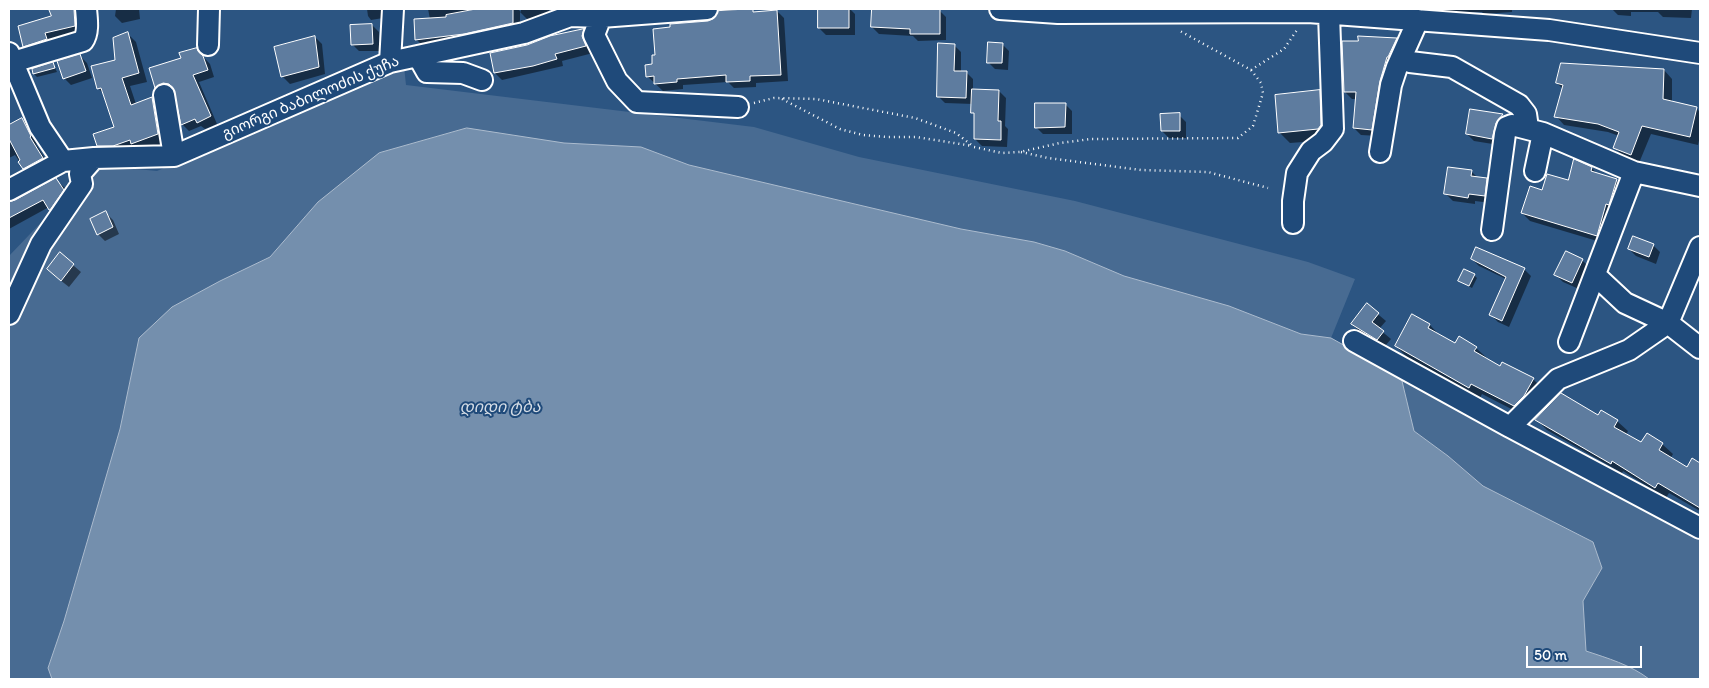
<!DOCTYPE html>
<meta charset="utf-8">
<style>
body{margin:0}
#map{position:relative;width:1709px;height:688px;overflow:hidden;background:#2c5582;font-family:Itim,sans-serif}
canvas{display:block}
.frame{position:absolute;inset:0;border:10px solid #fff;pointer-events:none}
.scale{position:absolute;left:1526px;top:646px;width:116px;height:22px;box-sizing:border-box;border:2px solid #fff;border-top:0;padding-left:6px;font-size:15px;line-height:18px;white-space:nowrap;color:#fff;-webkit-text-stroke:4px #1f4a7a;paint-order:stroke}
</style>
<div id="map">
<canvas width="1709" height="688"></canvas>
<div class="frame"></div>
<div class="scale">50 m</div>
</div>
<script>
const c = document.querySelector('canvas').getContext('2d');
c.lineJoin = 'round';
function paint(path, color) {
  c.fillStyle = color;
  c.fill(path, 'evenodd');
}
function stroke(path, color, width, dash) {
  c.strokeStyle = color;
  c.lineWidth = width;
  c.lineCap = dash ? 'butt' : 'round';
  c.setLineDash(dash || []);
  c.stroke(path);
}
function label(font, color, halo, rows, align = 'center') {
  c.font = font + ' Itim,"Noto Sans Georgian",sans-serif';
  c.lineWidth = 4;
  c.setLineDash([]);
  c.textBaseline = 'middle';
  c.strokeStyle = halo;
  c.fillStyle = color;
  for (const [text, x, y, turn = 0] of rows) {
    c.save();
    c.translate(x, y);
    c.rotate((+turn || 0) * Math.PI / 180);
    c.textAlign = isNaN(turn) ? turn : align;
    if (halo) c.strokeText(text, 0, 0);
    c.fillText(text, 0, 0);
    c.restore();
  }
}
const green = new Path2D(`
 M404,66L406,85L754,127L859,157L1075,201L1308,262L1355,279L1331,338L1301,334L1229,306L1124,276L1065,251L1034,242L961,229L689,165L641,147L564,143L318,202L270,257L220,281L139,338L120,429L64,621L48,668L52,679H9V256L96,165L157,171L373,76Z
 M1401,377L1700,532V679H1649L1641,673L1611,660L1586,652L1583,601L1602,568L1593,542L1483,486L1448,456L1414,431Z`);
const water = new Path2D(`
 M467,128L564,143L641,147L689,165L961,229L1034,242L1065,251L1124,276L1229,306L1301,334L1331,338L1401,377L1414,431L1448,456L1483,486L1593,542L1602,568L1583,601L1586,651C1607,658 1631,665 1649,679H52L48,668L64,621L120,429L139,338L172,307L220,281L270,257L318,202L379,153Z`);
const shadow = new Path2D(`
 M50,9H83L82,32L51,39L53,46L31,53L24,46L52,17Z
 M116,9H139L140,19L122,23L115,16Z
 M367,9H384L383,18L371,20L368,16Z
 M428,9H471L472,11L484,9H518L521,12V9H549L550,19L528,20L520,12V30L423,46L416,39L430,19Z
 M720,9H743V11L752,10L755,13L777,11L784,18L788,81L756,83V87L734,88L728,82L683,85V89L663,91L647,76L654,66L656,56L719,15Z
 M819,9H850L855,14V35H826L819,28Z
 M873,9L939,10L946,17V40L918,41L913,36L879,34L872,27Z
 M1425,9H1512V12L1484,14L1482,12L1436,13L1432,9Z
 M1612,9H1692L1691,18L1663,17L1658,12H1631V16L1618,15Z
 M372,25L379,32V51H359L352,44Z
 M583,31L590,37L593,53L562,61L563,66L502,80L495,73L527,46Z
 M128,34L136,42L147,82L130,86L136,104L152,98L160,106L166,142L141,152L107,154L99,145L116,128L105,95L98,88L116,61Z
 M315,37L322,44L325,74L290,84L283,77L275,48Z
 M1396,39L1403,46L1378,136L1361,135L1354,128L1357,99H1352L1345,92Z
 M1002,44L1009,51L1008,70L995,69L988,62Z
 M954,45L961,52V72H966L973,79V90L999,91L1006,98L1005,126L1008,129L1007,147L982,146L975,139V115L973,112V104L945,103L938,96Z
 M196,49L210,64L214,77L199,82L217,124L205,129L201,126L189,131L182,124L175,90H170L163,94L156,88L150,69L183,59Z
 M80,56L87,63L92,78L71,85L64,78Z
 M53,64L57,72L37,77L34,74L33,70Z
 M1664,70L1672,79V102L1696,108L1700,112V136L1698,145L1651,134L1639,163L1623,156L1615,148L1619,136L1608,132L1564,125L1556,116L1563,89L1557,83Z
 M1319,92L1330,102L1329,140L1290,143L1279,132Z
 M1065,104L1072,111V134H1043L1036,127Z
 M1471,110L1503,116L1509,122L1499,145L1474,141L1467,134Z
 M1179,115L1186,122V138H1169L1162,131Z
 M22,119L29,126L37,144H36L49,165L31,175L24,168L15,155L9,158V126Z
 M1592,168L1598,175L1616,180L1624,188L1604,243L1530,221L1522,213Z
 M1471,171L1478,178L1486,179L1494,186L1491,203L1475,201V204L1453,201L1446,194Z
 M56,180L65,188L70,198L57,216L49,207L9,229V203L15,202Z
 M106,213L113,220L119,234L105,241L98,234Z
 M1653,245L1660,252L1656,264L1636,256L1629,249Z
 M60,254L81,272L69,287L55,276Z
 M1472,259L1524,269L1531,276L1509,327L1498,322L1491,315L1506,279L1479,266Z
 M1582,260L1589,267L1579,289L1563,282L1556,275Z
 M1474,275L1477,278L1472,288L1460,281Z
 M1367,305L1386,321L1379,329L1391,339L1385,346L1359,331L1352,324Z
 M1413,316L1430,325L1440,336L1455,345L1476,348L1487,358L1486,360L1500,368L1533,379L1544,390L1525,416L1482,394L1480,398L1407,357L1396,346Z
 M1598,417L1617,421L1628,431L1626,435L1642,444H1662L1673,454L1670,459L1687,469L1692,460L1700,465V511L1669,493L1666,498L1623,471L1622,473L1547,430L1537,420Z`);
const building = new Path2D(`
 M49,9H74L75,26L45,33L47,39L23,47L18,26L51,16Z
 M476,9H513V23L464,34L415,40L414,19L446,17V15Z
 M753,9V12L777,10L781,75L750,76V81L726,82V75L677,79V82L654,84V76L646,77L645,65L652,64V55H655L653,29L670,27V24L708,21L714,18L718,11Z
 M818,9H849V28H818Z
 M872,9H940V34H910V29L871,27Z
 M372,24L373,44L351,45L350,25Z
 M584,29L582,36L586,46L555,54L557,59L533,66L494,73L490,53L527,45L550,36Z
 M128,32L139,73L122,78L131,105L152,97L158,134L131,144L130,140L113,146H97L93,134L114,127L101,88L97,89L91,66L115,60L113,38Z
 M315,36L319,67L281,77L274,47Z
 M1358,36L1397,38L1388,57H1387L1380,81L1372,130L1353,128L1356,92H1344L1342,41H1358Z
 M988,42L1003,43L1002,63H987Z
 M938,43L955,44L954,71H967L966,98L937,97Z
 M197,48L198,51L203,56L208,70L193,75L211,116L197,123L195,119L181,125L173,88L169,84L163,83L155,88L149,68L181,58L179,53Z
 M80,54L86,71L63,79L57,61Z
 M53,62L55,68L33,74L32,69Z
 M1561,63L1664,69L1663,99L1697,107L1690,137L1642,126L1631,155L1613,148L1619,132L1598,124L1554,117L1563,85L1556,83Z
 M972,89L999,90L998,121H1001V140L974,139V113H971Z
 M1320,90L1321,125L1318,129L1278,133L1275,95Z
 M1035,103H1066L1065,127L1035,128Z
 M1470,109L1503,114L1496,123L1492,139L1466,134Z
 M1180,113V131H1161L1160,114Z
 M22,118L31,136L30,137L43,158L23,169L18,162L20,160L9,139V125Z
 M1574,159L1592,167L1591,171L1617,179L1609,205L1606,204L1597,236L1521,213L1530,186L1542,190L1547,174L1568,180Z
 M1448,167L1472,170L1471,176L1487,178L1485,196L1469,194L1468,198L1444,194Z
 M56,178L64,190L50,210H49L43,200L9,218V202L15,200Z
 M106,211L113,227L97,235L90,219Z
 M1633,236L1654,244L1649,257L1628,249Z
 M1476,247L1525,268L1502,321L1489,315L1506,277L1471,259Z
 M1566,251L1583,259L1572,283L1554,275Z
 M60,252L74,264L61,281L47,269Z
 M1464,269L1475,274L1469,286L1458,281Z
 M1367,303L1379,313L1372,322L1384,331L1377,340L1351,324Z
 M1412,314L1430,324L1428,328L1455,343L1459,336L1477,347L1474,351L1500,366L1502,362L1534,378L1524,396L1514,406L1471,384L1469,388L1395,346Z
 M1561,393L1598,415L1601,410L1618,420L1614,427L1641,442L1647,433L1663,443L1659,450L1687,467L1692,458L1700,463V508L1658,483L1655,488L1612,461L1611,464L1535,420Z`);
const path = new Path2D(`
 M1251,70L1284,49L1297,30
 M782,99L840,129L863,135L887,137H916L973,146
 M754,103L774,98L816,99L915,118L956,133L974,147L1002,153L1020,152L1060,143L1091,139L1238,138L1253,126L1263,93L1261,83L1251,70L1180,31
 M1021,152L1048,158L1141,170L1208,172L1268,188`);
const minor = new Path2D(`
 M1000,9L1058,13L1308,12L1549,30L1700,53
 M601,17L594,35L617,81L637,102L738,107
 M208,45L209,9
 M9,53L40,127L63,161
 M418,56L427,72L463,73L482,80
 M13,62L83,41C89,33 87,19 86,9
 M390,62L393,9
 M1410,62L1452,67L1519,105L1526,114L1528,128
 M164,95L174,156
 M1380,152L1391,85L1397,67L1418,20
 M1535,171L1543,133
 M9,190L63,161L94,158L174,156L390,62L524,33L570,16L601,17L707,9
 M1293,223V201L1297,173L1311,151L1323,142L1333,129L1329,14
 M1492,230L1505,134L1507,127L1512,125L1543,133L1634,172L1700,186
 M1595,275L1625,303L1668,323L1700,348
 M9,314L41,244L82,184L80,174L94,158
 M1354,341L1510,427L1558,379L1629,350L1668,323L1700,247
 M1569,342L1634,172
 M1510,427L1700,528`);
const streetNames = [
 ["გიორგი ბაბილოძის ქუჩა",311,98,-23]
];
const waterNames = [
 ["დიდი ტბა",500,408]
];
paint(green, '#486b92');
paint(water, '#748fad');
stroke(water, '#acbcce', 1);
paint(shadow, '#0007');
paint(building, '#5e7c9f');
stroke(building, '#fff', 1);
stroke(minor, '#fff', 24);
stroke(path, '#fff', 2.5, [1, 4]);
stroke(minor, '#1f4a7a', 20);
label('15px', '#fff', '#1f4a7a', streetNames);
label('italic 16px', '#d5dde6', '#1f4a7a', waterNames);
</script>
